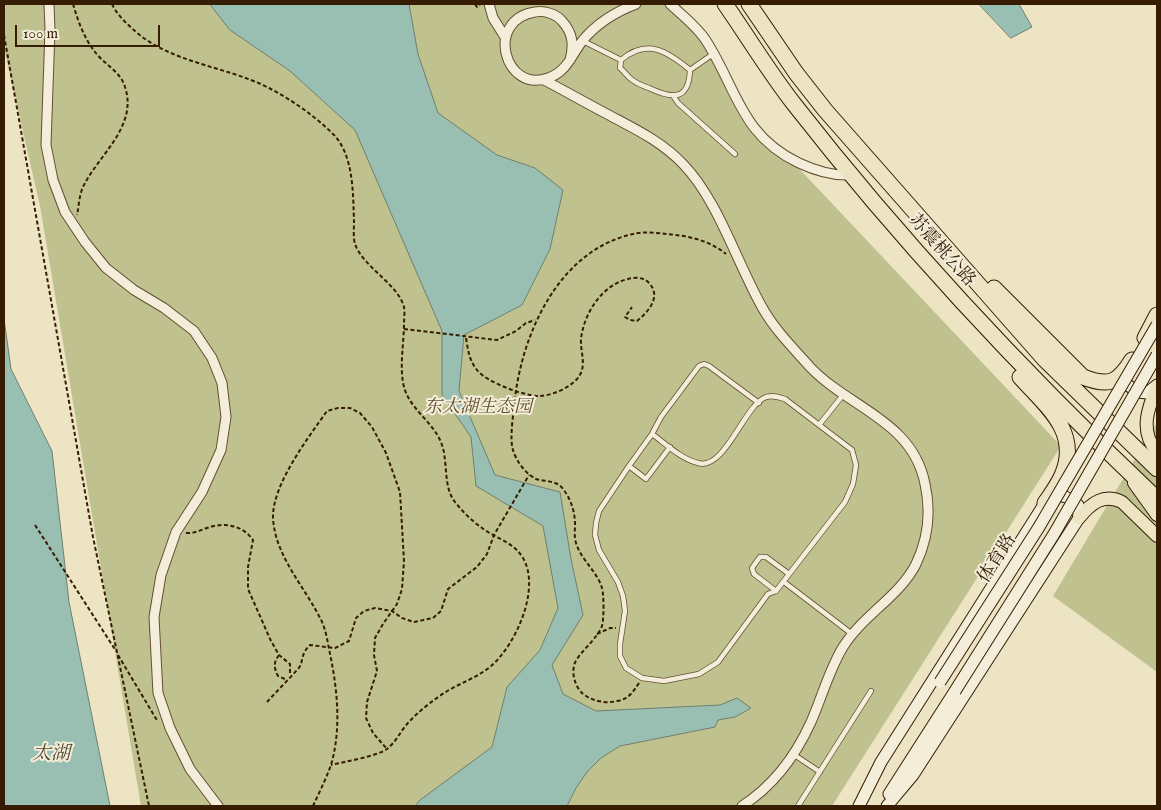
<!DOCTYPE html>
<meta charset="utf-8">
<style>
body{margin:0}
#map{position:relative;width:1161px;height:810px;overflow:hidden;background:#ede4c4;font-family:"IM FELL English",serif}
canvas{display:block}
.frame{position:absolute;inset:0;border:5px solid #361c03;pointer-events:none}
.scale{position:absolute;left:15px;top:25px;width:145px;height:22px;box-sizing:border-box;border:2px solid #361c03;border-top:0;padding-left:6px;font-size:15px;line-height:18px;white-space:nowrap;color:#361c03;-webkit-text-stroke:4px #f3edd9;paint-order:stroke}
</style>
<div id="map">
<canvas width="1161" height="810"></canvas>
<div class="frame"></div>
<div class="scale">100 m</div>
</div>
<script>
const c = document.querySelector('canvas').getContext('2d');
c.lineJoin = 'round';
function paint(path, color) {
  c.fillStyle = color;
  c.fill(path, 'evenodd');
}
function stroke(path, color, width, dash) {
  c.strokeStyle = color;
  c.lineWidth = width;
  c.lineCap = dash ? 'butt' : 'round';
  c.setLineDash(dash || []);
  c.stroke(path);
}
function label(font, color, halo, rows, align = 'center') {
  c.font = font + ' "IM FELL English","Noto Serif SC",serif';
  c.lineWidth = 4;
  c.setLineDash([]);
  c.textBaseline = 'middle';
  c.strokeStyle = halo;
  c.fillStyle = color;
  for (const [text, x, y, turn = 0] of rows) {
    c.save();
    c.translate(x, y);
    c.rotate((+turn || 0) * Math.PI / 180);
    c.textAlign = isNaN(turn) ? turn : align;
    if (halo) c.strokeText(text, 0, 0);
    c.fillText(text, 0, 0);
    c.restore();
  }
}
const green = new Path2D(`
 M4,4H680L756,123L1061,446L832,806H141L40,206L4,49Z
 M1157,422V672L1053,596Z`);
const water = new Path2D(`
 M210,4H409L418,54L438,113L497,155L535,168L563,190L550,249L522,305L464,335L459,391L495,475L560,492L571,559L583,615L552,665L563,694L596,711L720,705L737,698L751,708L735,717L718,720L715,727L620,746L601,758L587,772L576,788L567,806H415L420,800L492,747L507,687L540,650L558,608L543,526L476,486L471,437L442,395V331L355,130L290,71L230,30Z
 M979,4H1019L1032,27L1011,38Z
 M4,319L11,369L52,451L69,602L110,806H4Z`);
const path = new Path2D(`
 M73,4C78,21 84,38 95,52C104,64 121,72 125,87C138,126 99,155 84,185C79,194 79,206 77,215
 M112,4C117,15 127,24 136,32C174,64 226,66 269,88C292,100 315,116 334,135C354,156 353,195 354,222C354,228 353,238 355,244C363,267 398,284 404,307C405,312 404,318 404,323C404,344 399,367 404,387C410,410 435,423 442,445C448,462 443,487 455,502C462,511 472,521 482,528C495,538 511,541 521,555C543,585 516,645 491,666C478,677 463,682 449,690C434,699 419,711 407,724C401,731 395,743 387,749C378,756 343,762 331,765
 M475,4L477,7L480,5
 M4,35L93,537L149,806
 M404,329L497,340L516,331L526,323L535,320
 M466,338C468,350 469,360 477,370C486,382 524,396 539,396C551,396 569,388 577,379C588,366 580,353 581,339C584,313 602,285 628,279C635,277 644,277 649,283C662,297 648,312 637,321L630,320L625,317L632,307
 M35,525L116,651
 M186,533C196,534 204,528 214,526C229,523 244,527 253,540L248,567V589L271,641L279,655L290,664V674
 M597,634L610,628H616
 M118,655L158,722
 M279,655C273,663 274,668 278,676L287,680
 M639,683C633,692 629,699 617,701C606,704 591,701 582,693C574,685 570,669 577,659C585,647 596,640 602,626C604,619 604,595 602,588C597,571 581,560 576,543C574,537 575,530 575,524C575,512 571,499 563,489C557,480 545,482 536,479C526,474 516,461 513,450C509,438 514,411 515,398C523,331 560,250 633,234C643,231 656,233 667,234C688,236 709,240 726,254
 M267,702C277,691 288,680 298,669C304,662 300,654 310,645L335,648L349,641L356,618L364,611L375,608L392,611L402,618L414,622L433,618L441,611L448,589L477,567L487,554L494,535L529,475
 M313,806C319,793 326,779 331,765C342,727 337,686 329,649C327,638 325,626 319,616C303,585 275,555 273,518C272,485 308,438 327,411L338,408H350L360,413L372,427L386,453L400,492L404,561L402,589L397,604L383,624L375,638L374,655L377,671L367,702L366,718L373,733L387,749`);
const lane = new Path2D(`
 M583,41L621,60L620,68C624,71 627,76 631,79C636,83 643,86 649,88C672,99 689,101 690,70C667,51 647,38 621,60
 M690,70L713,54
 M674,97L678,103L735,154
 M819,425L843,395
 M652,434L661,417L699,366L704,364L709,366L759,403
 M629,466L599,511L596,523L595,535L599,550L618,582L623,596L625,611L620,644V656L626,668L642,678L664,681L699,674L718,662L768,594L776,591L845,502L853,484L856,465L852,450L785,399C779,397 773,395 766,397C744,405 725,471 698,463C681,459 666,444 652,434L629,466L646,479L670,447
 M784,582L852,634
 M776,591L754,574L752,568L760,557H766L789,574
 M793,754L820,772
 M798,806L871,691`);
const street = new Path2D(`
 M49,4L50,30L46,145L53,180L65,212L85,242L106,268L134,290L164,308L194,331L212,358L222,383L226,417L221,450L202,492L176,532L161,575L154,617L158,693L170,728L190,769L218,806
 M489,4L493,18L505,37
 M670,4C681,14 696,26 705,39C737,88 740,135 799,163C816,171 832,176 851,175
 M570,60C574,45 573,33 562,21C556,14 544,10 535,12C484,20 505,94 548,78C567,72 572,54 583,40C598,22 615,12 636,4
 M544,80C565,91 586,103 607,114C635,129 661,141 683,164C718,200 737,263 762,307C774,329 794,349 810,367C849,408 913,421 925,484C931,511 928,539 916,564C900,596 863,615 843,647C829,670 822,697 811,722C796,755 773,786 742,806`);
const secondary = new Path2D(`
 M1124,374L1126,384L1138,392L1147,393L1157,385
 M889,794L955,691
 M859,806L881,762L1045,503C1059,493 1065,494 1078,505L1079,518L913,775L887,806`);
const primary = new Path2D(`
 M1157,386C1148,408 1139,431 1157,452
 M1134,483L1157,515
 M1079,518C1091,503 1104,493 1122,502L1157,536`);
const highway = new Path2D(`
 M725,4C748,37 769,72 794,104C904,245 1027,376 1157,499
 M749,4L796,73L825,110L1045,360L1157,469
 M994,288L1083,377C1109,387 1118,383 1132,360
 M1145,338L1157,315
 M1020,377C1045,405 1080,431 1063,473C1059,484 1051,494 1045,503`);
const secondaryBridge = new Path2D(`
 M940,682L1039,527L1157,325
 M955,691L1054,534L1157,355`);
const streetNames = [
 ["苏震桃公路",941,251,48],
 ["体育路",998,559,-57]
];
const parkNames = [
 ["东太湖生态园",478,408]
];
const waterNames = [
 ["太湖",51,755]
];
paint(green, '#bfc28f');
paint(water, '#99bfb3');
stroke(water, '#717e6d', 1);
stroke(lane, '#644e33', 6);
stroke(street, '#644e33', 11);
stroke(secondary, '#361c03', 13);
stroke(primary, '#361c03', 14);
stroke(highway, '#361c03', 17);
stroke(path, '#361c03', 2, [4, 2.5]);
stroke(lane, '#f3edd9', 4.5);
stroke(street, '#f3edd9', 9);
stroke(secondary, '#f3edd9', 11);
stroke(primary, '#ede4c4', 12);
stroke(highway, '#ede4c4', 15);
stroke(secondaryBridge, '#361c03', 13, []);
stroke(secondaryBridge, '#f3edd9', 11);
label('18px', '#361c03', '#f3edd9', streetNames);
label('italic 18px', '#5f4e2d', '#f3edd9', parkNames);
label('italic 19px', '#544d38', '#f3edd9', waterNames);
</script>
